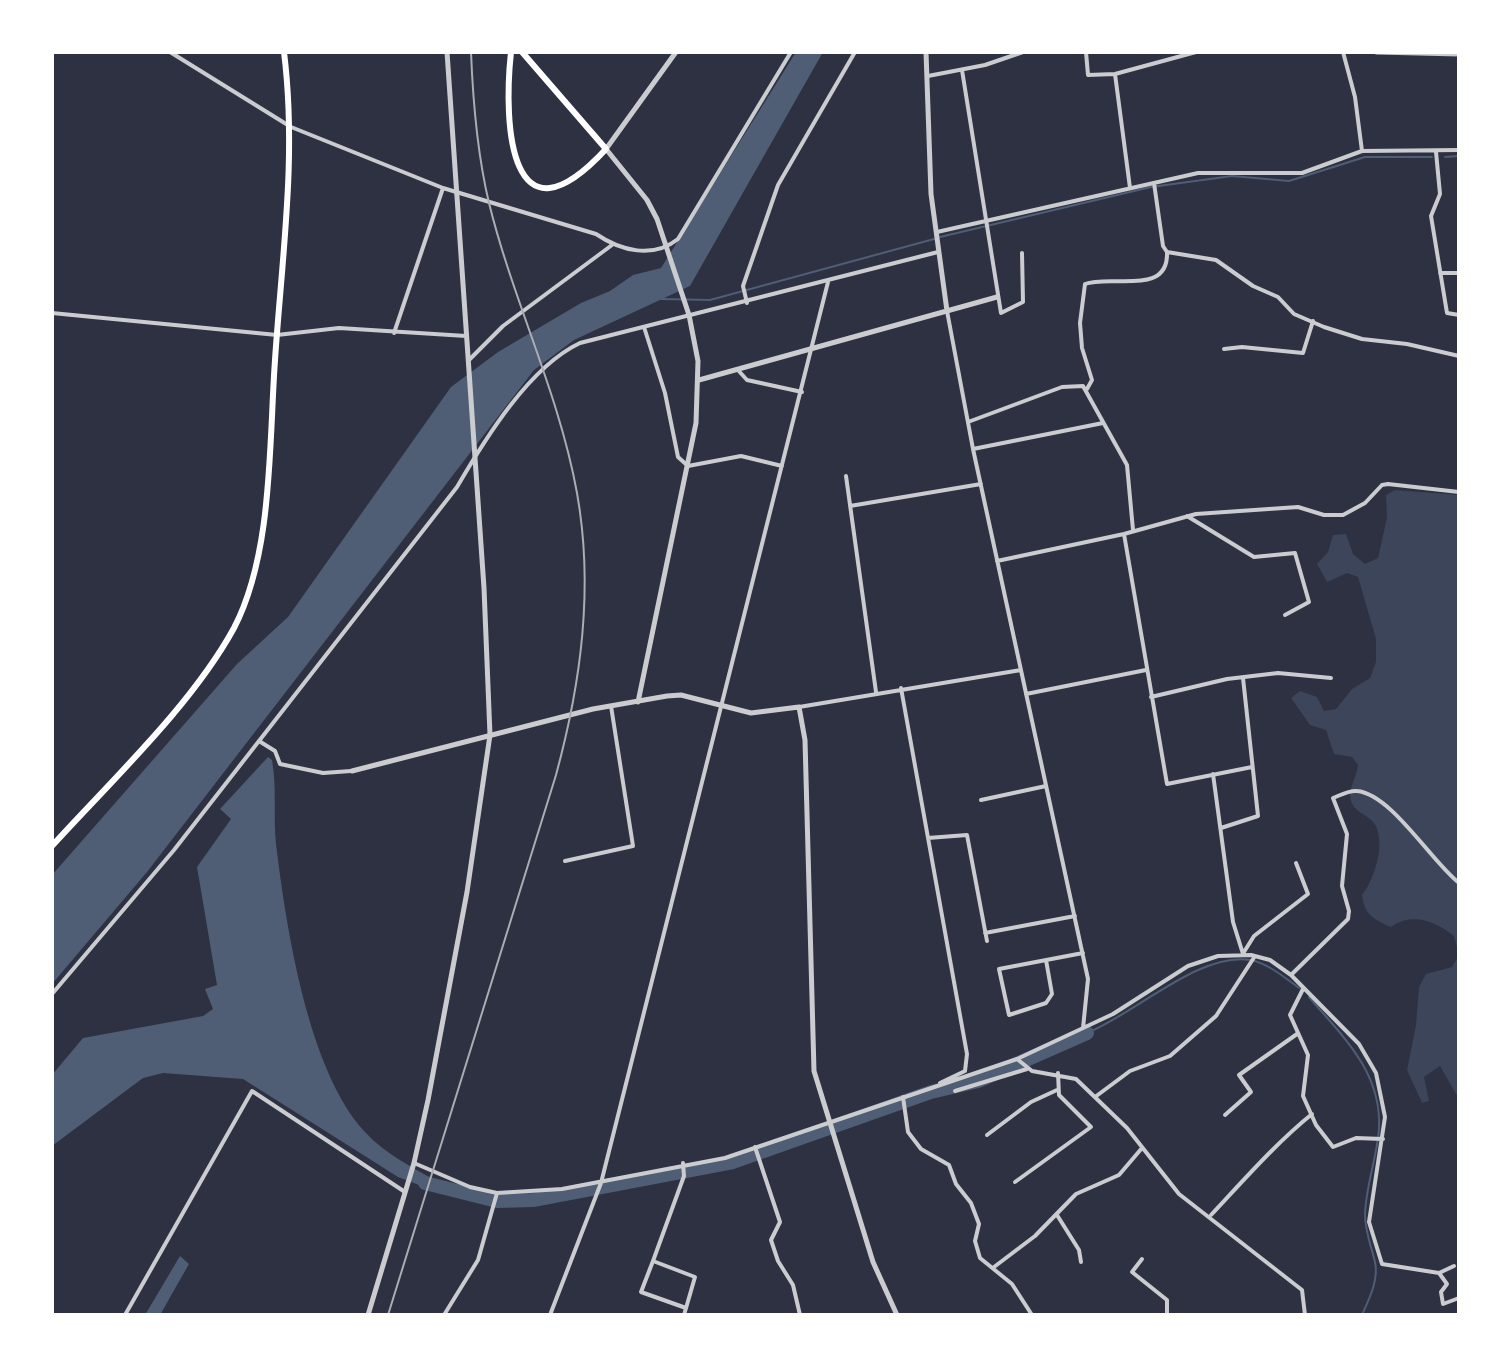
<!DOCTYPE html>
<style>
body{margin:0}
#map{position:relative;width:1511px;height:1367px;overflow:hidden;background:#2d3142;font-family:"Noto Sans",sans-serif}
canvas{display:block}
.frame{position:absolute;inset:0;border:54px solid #fff;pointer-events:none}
</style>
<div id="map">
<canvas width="1511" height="1367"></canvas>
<div class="frame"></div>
</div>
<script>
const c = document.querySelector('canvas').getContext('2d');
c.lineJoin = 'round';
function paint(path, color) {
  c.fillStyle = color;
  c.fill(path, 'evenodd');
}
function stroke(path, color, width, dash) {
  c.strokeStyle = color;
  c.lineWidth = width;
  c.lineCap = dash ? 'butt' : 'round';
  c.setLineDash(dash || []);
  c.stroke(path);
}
const green = new Path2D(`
 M1395,490L1459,495V1099L1440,1066L1424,1077L1429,1101L1422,1103L1407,1070L1416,1025L1419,987L1426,974L1452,967L1459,955L1454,936C1435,921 1411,912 1391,927C1374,920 1364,914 1362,895C1374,880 1387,842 1374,823C1365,812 1352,813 1350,796C1350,787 1357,775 1358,765L1352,757L1334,754L1326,730L1310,725L1291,698L1300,691L1317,697L1324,711L1336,709L1352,689L1370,678L1376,662V639L1358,577L1347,573L1327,582L1317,564L1328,552L1333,535L1346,534L1353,554L1365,564L1378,558L1387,518L1386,495Z`);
const water = new Path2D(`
 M796,52H823L690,286L574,340L534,370L147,872L52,984V875L237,664L288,617L451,387L498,352L581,303L610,291L633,275L661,268Z
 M268,757L272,760C277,788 273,814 276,844C286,926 308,1071 365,1132C386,1155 414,1168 440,1183V1193L398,1177L243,1079L163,1073L143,1078L52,1146V1075L83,1038L203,1016L213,1009L205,989L217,985L197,867L231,819L220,809Z
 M180,1256L189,1264L160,1315H145Z`);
const stream = new Path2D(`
 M1445,157L1459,156
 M940,237L1151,187L1232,176L1289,181L1365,157H1432
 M661,299L710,300L934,239
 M1309,997C1343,1037 1382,1072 1379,1129C1377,1157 1366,1185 1365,1214C1365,1232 1371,1245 1375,1262C1379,1280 1369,1299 1362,1315
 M1087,1033C1135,1014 1200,951 1251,960C1269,964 1285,978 1299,988`);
const river = new Path2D(`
 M425,1183L497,1201L533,1200L733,1162L931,1092L978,1081L1087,1033`);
const minor = new Path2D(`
 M170,52L291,127L443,188L596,234C621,251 653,259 678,239L791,52
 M1086,52L1088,75L1115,74L1196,52
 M1343,52L1355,97L1362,151
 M962,70L1001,313L1023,302L1022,253
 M1115,74L1130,188
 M928,76L985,65L1023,52
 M1436,152L1440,194L1431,216L1447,313L1459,315
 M1154,183L1163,246L1167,252L1216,260L1253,286L1278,297L1294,314L1324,327L1362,339L1407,344L1459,356
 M937,232L1198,173H1302L1362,151L1459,150
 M1440,273H1459
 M747,303L743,286L778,185L855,52
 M947,311L973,449L1088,979L1083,1028
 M52,313L277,335L339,328L466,336
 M644,327L665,393L678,457L688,466L741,456L782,466
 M394,333L443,188
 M1224,349L1242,347L1303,353L1313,321
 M468,361L503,326L612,245
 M737,369L747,380L802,392
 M1087,389L1092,380L1082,348L1080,323L1085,284C1111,274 1169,297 1167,252
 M968,422L1062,387L1083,386L1127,465L1133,530
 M973,449L1103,423
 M846,476L876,692
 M850,506L981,484
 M1187,516L1254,557L1295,553L1309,602L1285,615
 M1124,534L1167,784L1252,767
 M997,561L1124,534L1196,514L1298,507L1324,515H1343L1365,503L1382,485L1388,484L1459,492
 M901,688L967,1054L965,1071L940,1083
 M1026,694L1146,670
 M1151,697L1227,679L1278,673L1331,678
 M799,707L1021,670
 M259,741L275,751L280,764L323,773L351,771
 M1213,774L1233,922L1243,954
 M981,800L1046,786
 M1221,828L1258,816L1243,678
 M928,838L967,835L987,941
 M565,861L633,846L611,706
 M985,933L1075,916
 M1244,952L1254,936L1308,894L1296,863
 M1046,960L1052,994L1046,1003L1009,1015L999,969L1083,953
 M1292,974L1348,919L1349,911L1342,886L1347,834L1333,798C1341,795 1349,790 1357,791C1391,794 1431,861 1459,883
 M1303,989L1290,1015L1308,1055L1303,1096L1316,1125L1333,1147L1356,1138L1383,1139
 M52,994L174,850L457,487C485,439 529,367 580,343L938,252
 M1017,1059L1032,1071L1076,1079L1127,1128L1179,1194L1302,1290L1305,1315
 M955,1091L1027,1069
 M903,1097L908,1132L921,1149L949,1165L956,1184L971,1203L979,1224L975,1241L980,1258L1012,1284L1032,1315
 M1095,1097L1130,1071L1170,1056L1216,1016L1255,956
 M1225,1115L1251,1092L1239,1075L1297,1034
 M987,1135L1031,1102L1057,1090
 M755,1147L780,1222L771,1240L778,1261L793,1285L800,1315
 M414,1163L470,1187L497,1193L562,1189L725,1158L1017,1059L1113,1014L1188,966L1218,956L1251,955L1270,960L1291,975L1359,1044L1376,1073L1385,1117L1369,1222L1382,1264L1439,1273L1447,1284L1441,1292L1443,1304L1459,1298
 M683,1163L684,1176L653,1261L695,1277L684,1315
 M1015,1182L1091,1127L1059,1095L1058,1073
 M1057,1215L1079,1250L1081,1262
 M1211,1215C1243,1181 1275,1144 1312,1114
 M1142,1259L1132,1272L1167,1300V1315
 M653,1261L641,1292L686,1308
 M994,1267L1035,1236L1076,1194L1119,1175L1142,1148
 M1439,1273L1454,1266
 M125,1315L252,1091L405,1192
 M444,1315L478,1260L497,1193
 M550,1315L601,1183L828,282`);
const tertiary = new Path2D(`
 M926,52L931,194L947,311
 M1377,52L1459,54
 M699,380L997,297
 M638,702L696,423L698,361L689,315L657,219L647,200L606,149L676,52
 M352,771L593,709L667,696L681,695L751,713L799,707L805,740L814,1071L873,1262L897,1315
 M368,1315L414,1163L428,1100L467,892L490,735L484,588L447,52`);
const primary = new Path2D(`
 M511,52C503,125 510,253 606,149L522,52`);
const trunk = new Path2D(`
 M52,846C111,781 192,705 234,628C273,553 269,443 275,360C282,256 297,156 284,52`);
const rail = new Path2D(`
 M388,1315L556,775C581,683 594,588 577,493C559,393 513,301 489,203C477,153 473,103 471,52`);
paint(green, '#3c4559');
paint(water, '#4f5d75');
stroke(stream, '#4f5d75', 2);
stroke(river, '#4f5d75', 14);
stroke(minor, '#caccd0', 4);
stroke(tertiary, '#caccd0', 5);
stroke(primary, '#fff', 6);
stroke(trunk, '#fff', 6);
stroke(rail, '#abadb3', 2);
</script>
